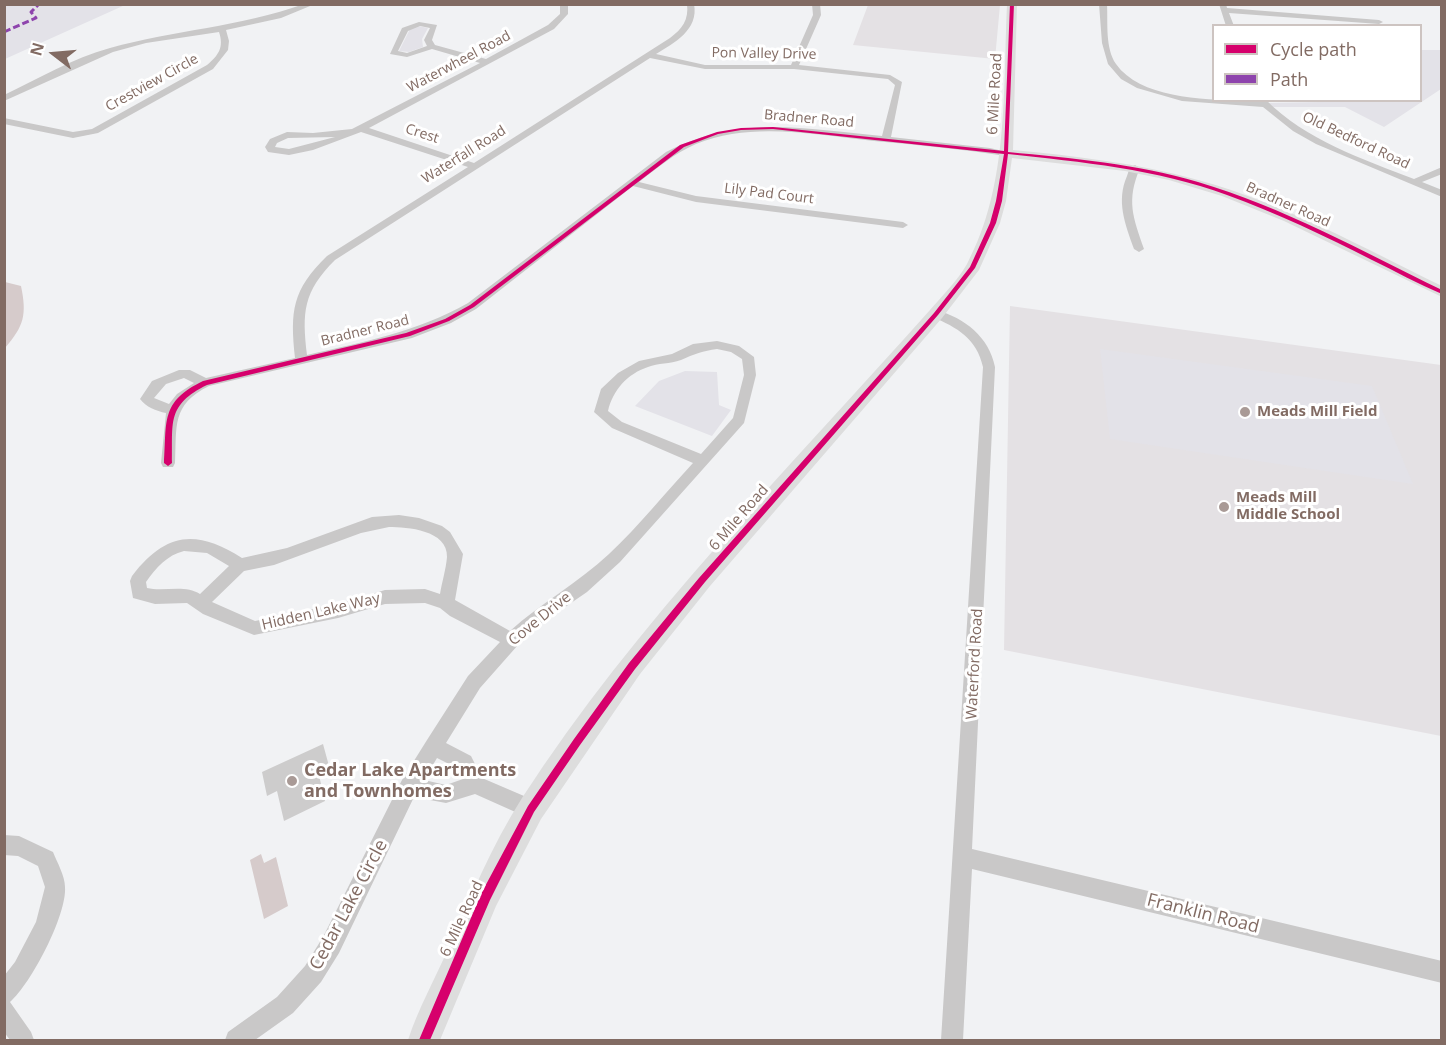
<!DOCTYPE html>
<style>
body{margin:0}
#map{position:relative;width:1446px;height:1045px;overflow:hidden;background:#f1f2f4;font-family:"Open Sans",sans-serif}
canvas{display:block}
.frame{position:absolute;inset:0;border:6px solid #826b63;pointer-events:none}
.legend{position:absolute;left:1212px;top:24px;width:210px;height:78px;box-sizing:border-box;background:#fff;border:2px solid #cdc4c1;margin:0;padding:8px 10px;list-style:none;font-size:18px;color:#826b63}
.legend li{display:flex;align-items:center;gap:12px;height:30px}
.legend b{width:30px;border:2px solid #cdc4c1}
.north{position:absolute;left:24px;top:24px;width:60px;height:60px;-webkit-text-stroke:4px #fff;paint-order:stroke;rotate:286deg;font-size:16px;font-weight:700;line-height:24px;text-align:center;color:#826b63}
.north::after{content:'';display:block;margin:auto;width:21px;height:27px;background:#826b63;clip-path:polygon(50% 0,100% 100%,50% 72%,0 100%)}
</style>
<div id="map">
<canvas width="1446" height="1045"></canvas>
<div class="frame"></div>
<ul class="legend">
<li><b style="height:8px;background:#d6006c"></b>Cycle path</li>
<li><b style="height:8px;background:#8e44ad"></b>Path</li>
</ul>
<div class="north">N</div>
</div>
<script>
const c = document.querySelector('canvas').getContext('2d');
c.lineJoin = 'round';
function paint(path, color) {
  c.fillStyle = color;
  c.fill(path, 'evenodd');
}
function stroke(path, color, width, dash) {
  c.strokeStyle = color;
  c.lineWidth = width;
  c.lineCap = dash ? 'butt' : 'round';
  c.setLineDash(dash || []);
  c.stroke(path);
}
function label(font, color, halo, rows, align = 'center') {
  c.font = font + ' "Open Sans",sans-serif';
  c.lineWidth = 6;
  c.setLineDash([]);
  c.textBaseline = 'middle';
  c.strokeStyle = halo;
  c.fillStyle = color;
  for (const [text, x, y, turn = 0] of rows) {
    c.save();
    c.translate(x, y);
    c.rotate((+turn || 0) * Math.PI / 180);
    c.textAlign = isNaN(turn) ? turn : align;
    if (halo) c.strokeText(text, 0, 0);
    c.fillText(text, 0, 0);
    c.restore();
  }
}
const built = new Path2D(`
 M868,5H1000L995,59L853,45Z
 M1010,306L1441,365V736L1004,650Z`);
const green = new Path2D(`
 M5,4H125V5L5,59Z
 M418,26L428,28L422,39L423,47L409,52L399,51L410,29Z
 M1421,50H1441V89L1384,127L1345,107H1273L1268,103L1420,100Z
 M1100,349L1372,386L1413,484L1110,439Z
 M685,371L717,372L719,405L731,410L712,436L635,406L659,381Z`);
const water = new Path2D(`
 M5,282L21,286C27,315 24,326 5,348Z
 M261,854L264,863L276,857L288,906L264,919L250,860Z`);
const building = new Path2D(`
 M323,744L329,766L318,771L325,801L284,821L277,791L267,796L262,772Z`);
const street = new Path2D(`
 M304,4H315L281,18L226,30L229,41L228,50L213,69L98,133L73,138L4,124V118L73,132L92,129L207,65C219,55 224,47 219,32L146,43L113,52L4,101V95C38,79 73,58 110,48C174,30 240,27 304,4Z
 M560,4H568V14L554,29L369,128L474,163L670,38C682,29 689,20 687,4H694C699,30 674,43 656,54L705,65H791L813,15L812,4H820L821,15L799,65L890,75L902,82L891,137L990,148L1011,153L1006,156C962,149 918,145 874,141C816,135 752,121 696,144C675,153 657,168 639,182L696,196L903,222L908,225L903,228L696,202L633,186L476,309L451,323L412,338L209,386C171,405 177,426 175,463L173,467H163L161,463L166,413C156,411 146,407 140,399L152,381L179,370H190L206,378L295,358C290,311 292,290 327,256L468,167L361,132L313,150L289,155L268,152L265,147L270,139L287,132L313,133L352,129L480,63L432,49L407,57L390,54L402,28L419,22L437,25L432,40L435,45L486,59L548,25L560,14ZM420,26L430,28L424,40L427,46L407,53L398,51L408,31ZM650,58L705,69H794L888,79L895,85L882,136C802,129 742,114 666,152L468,303C417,332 363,342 307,355C302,312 303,292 335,260ZM335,137L289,149L275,147L277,143L288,138ZM184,378L194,383L177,394L169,404L154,398L166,384Z
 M1099,4H1107C1108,23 1105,48 1116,64C1144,104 1227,100 1266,100C1306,140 1362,159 1414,179L1442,167V174L1422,182L1442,190V197L1316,144L1293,131L1263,107L1182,101L1137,88L1121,79L1108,64L1102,43Z
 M1219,4H1226L1227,8L1379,20L1383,22L1379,24L1229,13L1234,26H1226Z
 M1135,165L1140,168C1126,201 1133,217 1144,249L1139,252L1134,249C1125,224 1116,201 1127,176C1129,170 1130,167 1135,165Z
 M936,310C965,318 989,337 995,367L972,849L1442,961V983L972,869L963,1040H941L983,367C977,339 957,327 932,317L930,314Z
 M717,341L739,346L754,357L756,375L744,423L620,562L587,592L542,623L518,645L480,688L446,743L471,756L482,778L538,802L541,809L538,816L531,819L475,794L446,803L414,797L339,953L321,982L293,1013L255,1040H225L228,1032L277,997L305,966L323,937L402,780L427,740L468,676L500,642L450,616L440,608L425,603L385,604L338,618L254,635L203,614L187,603L155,604L133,598L130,581L132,576C166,532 196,529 242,558L287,548L372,517L399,515L419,518L442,526L450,532L463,554L455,600L510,631C541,603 578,583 609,554C639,526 665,493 693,463L612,428L594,412L601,389L618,373L639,361L672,354L693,344ZM717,349L731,352L742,359L744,375L733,418L701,454L622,422L608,411C613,390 627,374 648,367C658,363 670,364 681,360C694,354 703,351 717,349ZM389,527C407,527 448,530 447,557C446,569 442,582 440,594L425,589L385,590L338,604L255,621L212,602L244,571L274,565L361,533ZM184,551L207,553L229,566L200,594C185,584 164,592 147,588L146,582C156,568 167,555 184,551ZM437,758L457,768L463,779L446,785L424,780Z
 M4,835L19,836L53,852C57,862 65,876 65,887C67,915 31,984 10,1002L31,1032L34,1040H10L4,1032V976L15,962L36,922L45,887L38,866L18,856L4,855Z`);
const secondary = new Path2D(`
 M1007,4H1017L1013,150C1075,156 1137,163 1198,180C1283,203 1362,247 1442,286V297L1284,221L1222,196L1169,180L1125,171L1012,158L1006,201L1000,223L979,270L942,318L710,586L640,674L541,819L496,906L440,1040H408C418,1009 435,979 448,949C470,898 492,845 522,798C635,623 791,466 930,310C942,296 958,280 967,264C1009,185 1003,91 1007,4Z`);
const quiet = new Path2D(`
 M4,32L36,18L31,12L39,4`);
const cycleway = new Path2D(`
 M1010,4H1014L1008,152C1072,158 1137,164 1198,182C1283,207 1362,251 1442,290V294C1418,284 1395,271 1372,260C1325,236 1277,213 1227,195C1156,169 1082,162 1008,154L1002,201L996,223L975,268L938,315L705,582L635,669L580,745L534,812L490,900L430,1040H419L482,892L528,806L574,739L629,663L699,578L934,313L970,267L990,223L996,201L1004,154L773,129L741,130L718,134L684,147L474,307L449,321L410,336L207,385C166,405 173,423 172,463L168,466L164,463C167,421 160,402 203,381L406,333L445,319L470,305L680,145L717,132L741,128L773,127L1004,151Z`);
const markers = [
 [1245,412,6,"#a99a96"],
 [1224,507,6,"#a99a96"],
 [292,781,6,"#a99a96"]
];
const farStreetnames = [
 ["Pon Valley Drive",764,54,1],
 ["Waterwheel Road",459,62,-28],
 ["Crestview Circle",152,83,-29],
 ["Bradner Road",809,119,5],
 ["Crest",422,134,18],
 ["Old Bedford Road",1356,141,25],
 ["Waterfall Road",464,155,-32],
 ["Lily Pad Court",769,194,7],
 ["Bradner Road",1288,205,24],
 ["Bradner Road",365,331,-14]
];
const streetNames = [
 ["6 Mile Road",995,94,-87],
 ["6 Mile Road",739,518,-49],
 ["Hidden Lake Way",321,612,-13],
 ["Cove Drive",540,619,-39],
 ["Waterford Road",975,664,-87],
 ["6 Mile Road",462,919,-65]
];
const poiNames = [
 ["Meads Mill Field",1257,412],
 ["Meads Mill",1236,498],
 ["Middle School",1236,515]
];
const nearPoinames = [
 ["Cedar Lake Apartments",304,771],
 ["and Townhomes",304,792]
];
const nearStreetnames = [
 ["Cedar Lake Circle",349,905,-62],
 ["Franklin Road",1203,914,14]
];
paint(built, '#e4e1e4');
paint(green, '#e3e2e8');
paint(water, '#d6cbcb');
paint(building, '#cdcccc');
paint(street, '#c9c8c8');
paint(secondary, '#ddd');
stroke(quiet, '#8e44ad', 3, [7, 3]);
paint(cycleway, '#d6006c');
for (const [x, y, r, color] of markers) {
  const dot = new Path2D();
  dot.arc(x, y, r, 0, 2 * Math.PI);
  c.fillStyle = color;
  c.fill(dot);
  stroke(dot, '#fff', 2);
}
label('14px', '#826b63', '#fff', farStreetnames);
label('15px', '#826b63', '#fff', streetNames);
label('bold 15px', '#826b63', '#fff', poiNames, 'left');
label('bold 18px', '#826b63', '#fff', nearPoinames, 'left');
label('18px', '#826b63', '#fff', nearStreetnames);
</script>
